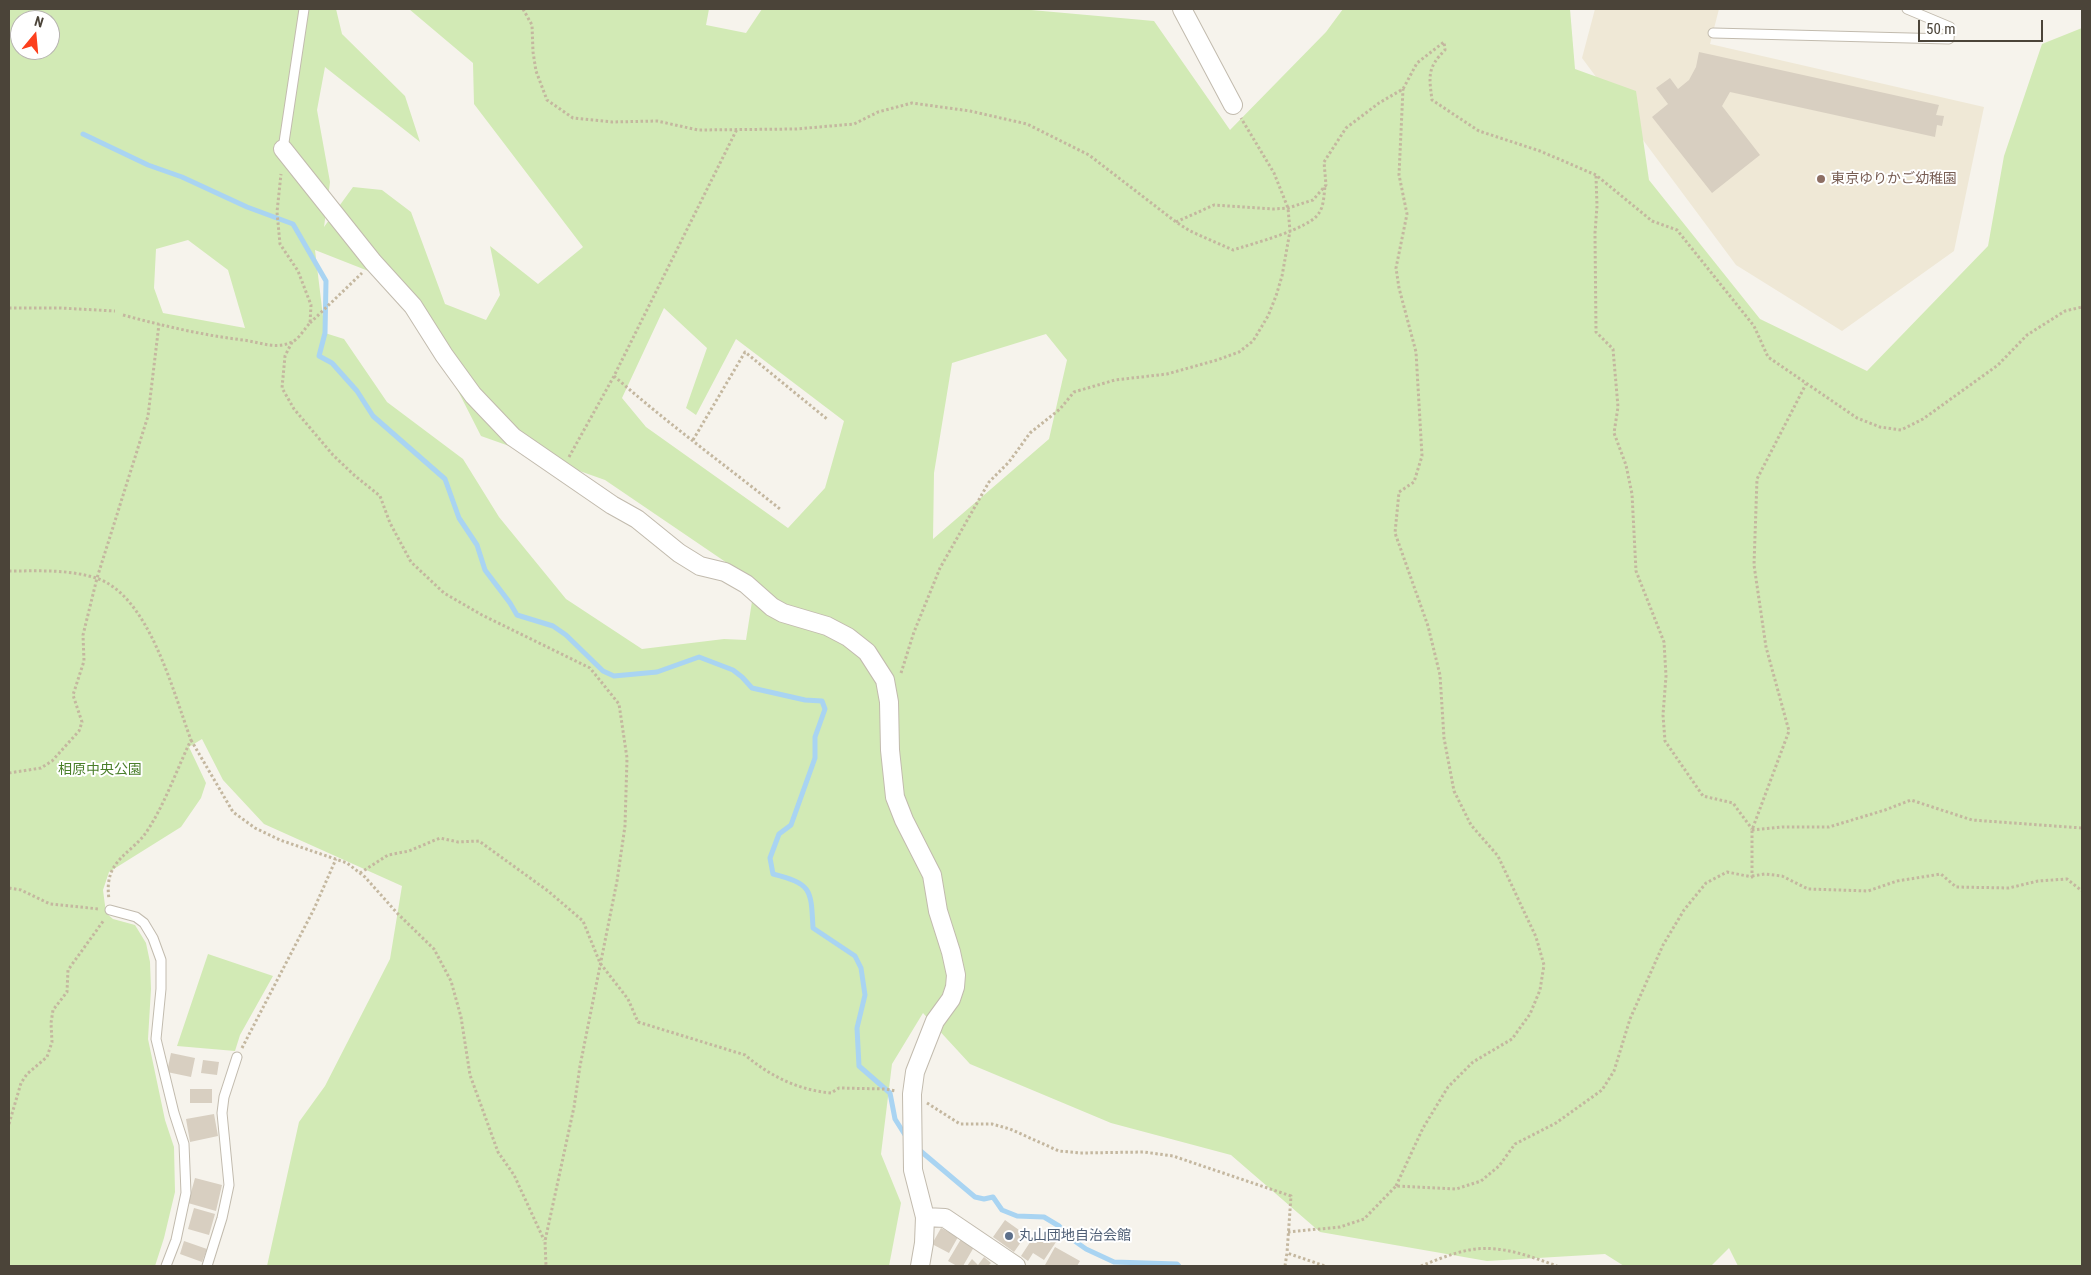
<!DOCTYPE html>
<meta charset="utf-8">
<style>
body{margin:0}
#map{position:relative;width:2091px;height:1275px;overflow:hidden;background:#f6f3ec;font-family:"Roboto Condensed",sans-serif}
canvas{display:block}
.frame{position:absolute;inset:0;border:10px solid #4b4439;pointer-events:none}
.north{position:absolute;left:10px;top:10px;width:50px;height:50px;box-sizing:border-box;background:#fff;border:1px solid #b7b4b0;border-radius:50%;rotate:17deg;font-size:14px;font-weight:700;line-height:20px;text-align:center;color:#4b4439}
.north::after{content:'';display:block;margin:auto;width:18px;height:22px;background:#fc3f1d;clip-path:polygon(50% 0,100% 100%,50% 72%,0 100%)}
.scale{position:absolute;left:1918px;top:20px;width:125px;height:22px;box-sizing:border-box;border:2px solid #4b4439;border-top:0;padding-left:6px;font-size:15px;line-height:18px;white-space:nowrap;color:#4b4439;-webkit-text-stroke:4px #fff;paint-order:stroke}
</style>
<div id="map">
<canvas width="2091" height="1275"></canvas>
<div class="frame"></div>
<div class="north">N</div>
<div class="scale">50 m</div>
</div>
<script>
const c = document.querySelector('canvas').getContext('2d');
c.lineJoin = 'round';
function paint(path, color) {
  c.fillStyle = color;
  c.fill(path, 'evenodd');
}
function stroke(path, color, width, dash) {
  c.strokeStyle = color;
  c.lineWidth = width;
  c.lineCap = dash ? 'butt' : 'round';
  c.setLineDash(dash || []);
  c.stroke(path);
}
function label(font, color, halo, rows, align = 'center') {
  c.font = font + ' "Roboto Condensed","Noto Sans JP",sans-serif';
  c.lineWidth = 4;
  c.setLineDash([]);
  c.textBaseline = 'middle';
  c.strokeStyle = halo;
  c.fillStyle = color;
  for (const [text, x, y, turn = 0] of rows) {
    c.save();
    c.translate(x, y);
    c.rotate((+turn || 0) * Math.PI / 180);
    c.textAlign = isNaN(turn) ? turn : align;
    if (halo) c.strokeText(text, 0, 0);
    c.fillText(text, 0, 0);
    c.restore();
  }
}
const education = new Path2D(`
 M1595,9H1719L1710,44L1984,107L1954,251L1842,331L1736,265L1582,58Z`);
const green = new Path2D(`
 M9,9H336L342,34L405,96L420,142L325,67L317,110L330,182L324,227L353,187L382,190L411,212L445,304L486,320L500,295L490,246L538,284L583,247L474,104L473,63L409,9H709L706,25L746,33L762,9H1020L1154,21L1230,130L1326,32L1343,9H1570L1575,69L1636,91L1649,180L1760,319L1867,371L1988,246L2004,156L2042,44L2082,28V1266H1738L1729,1248L1711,1266H1624L1605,1254L1487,1261L1320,1232L1231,1155L1111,1123L970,1064L923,1013L892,1064L881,1154L901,1203L889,1266H267L299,1122L325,1086L390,959L402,886L264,824L223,780L202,739L189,747L206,783L201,798L181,827L109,872L103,890L106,913L113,919L135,925L146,943L150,962L151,989L148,1039L165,1120L174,1147L175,1192L164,1238L155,1266H9ZM20,20H50V50H20ZM188,240L228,270L245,328L163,313L154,288L156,249ZM315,250L404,285L481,436L605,480L755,582L746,640L724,639L642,649L566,599L499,517L463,459L387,402L344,339L325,333ZM664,308L707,348L686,408L696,415L736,339L844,421L825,488L788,528L646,427L622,398ZM1046,334L1067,360L1049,439L933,539L934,473L952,363Z
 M208,954L273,976L240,1035L235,1051L177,1046Z`);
const stream = new Path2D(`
 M83,134L148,165L182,177L247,207L293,224L326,281L325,333L319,356L332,363L357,391L373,416L445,479L459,518L477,545L485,570L510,603L517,615L553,626L566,635L603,671L614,676L657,672L699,657L733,670L742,677L752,688L805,700L822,701L825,709L815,737V758L791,825L779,834L770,858L773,874C812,884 811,889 813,928L855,956L861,968L865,995L857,1028L859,1066L890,1093L895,1119L907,1138
 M917,1148L975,1197L984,1199L993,1197L1002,1210L1017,1216L1044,1217L1059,1226L1069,1237L1086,1249L1114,1262L1177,1264L1179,1266`);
const building = new Path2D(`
 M1699,52L1939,105L1936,115L1944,116L1942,126L1937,125L1935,137L1730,92L1722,106L1760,155L1712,193L1652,117L1668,104L1656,88L1670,78L1678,89L1689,80L1696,67Z
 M171,1053L195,1058L191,1077L167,1072Z
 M203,1060L219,1062L217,1075L201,1073Z
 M190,1089H212V1103H190Z
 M214,1114L218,1136L190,1142L186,1119Z
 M195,1178L222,1185L216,1211L188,1203Z
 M194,1208L215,1214L209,1235L188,1229Z
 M1005,1220L1026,1235L1014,1252L993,1237Z
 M941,1228L958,1237L949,1253L932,1244Z
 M1038,1230L1056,1242L1044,1260L1033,1253L1028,1261L1021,1256Z
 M961,1239L974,1247L963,1266H957L948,1261Z
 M184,1241L207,1249L202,1262L180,1254Z
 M1055,1247L1080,1261L1077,1266L1045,1265Z
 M984,1257L991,1263L988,1266H967L972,1259L978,1265Z`);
const path = new Path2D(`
 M523,9L532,25L533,52L536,71L547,100L573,118L612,122L657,121L698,130L796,129L854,124L878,112L912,103L970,111L1027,124L1089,155L1176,222L1190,231L1233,250C1251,244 1310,229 1319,213C1324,206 1324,194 1325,186
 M1596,176L1597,206L1595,233L1596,332L1613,349L1618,407L1614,433L1626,465L1632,494L1636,571L1664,642L1666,676L1663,715L1665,741L1703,796L1733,803L1752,829
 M1176,222L1214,205L1274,209L1288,208L1313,200L1326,185L1324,162L1346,128L1379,103L1403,89L1417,63L1444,42L1445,50C1427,68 1429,76 1432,100L1479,131L1540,151L1596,175L1652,221L1677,230L1754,326L1768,357L1857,418L1880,427L1901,430L1923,419L1998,365L2027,335L2065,311L2082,307
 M9,308H60L115,311
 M123,315C164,326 202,335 243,340C260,342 275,350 292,342C299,339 305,328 310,323L311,305L298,271L280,244L277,212L281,174
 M310,323L362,273
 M292,342L285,356L282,388L294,409L333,455L354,475L380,496L390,523L411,562L444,593L482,615L590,668L619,704L627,758L625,826L617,881L580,1066L574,1107L545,1241L546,1266
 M614,376C667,423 725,465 780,509
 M693,440L745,352L827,419
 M569,457L614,376L737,129
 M9,571C38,571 67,569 96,578C149,595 173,692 191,740C177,769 166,801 149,828C133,855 103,858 109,899
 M901,673L914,632L940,568L989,482L1009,462L1030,433L1060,409L1074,392L1115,380L1167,374L1217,360L1239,352L1253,341L1268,316L1276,296L1282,276L1290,231L1288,208L1274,173L1241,118
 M191,740L233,812L255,828L280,840L347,863L365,877L397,913L434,949L451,981L461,1017L470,1075L498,1152L514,1175L544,1240
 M9,773L41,768L52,761L79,731L82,722L73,695L84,661L83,635L97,578L148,416L159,324
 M1752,830L1782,827H1829L1885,810L1911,800L1972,820L2082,828
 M360,873L388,855L409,851L440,838L458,842L479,841L548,891L583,921L600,963L628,999L638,1022L745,1055C770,1076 798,1090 831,1093L839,1088L886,1089L896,1091
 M1752,876L1765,874L1782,876L1808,889L1868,891L1897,881L1941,874L1956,887L2009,888L2038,881L2067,879L2082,891
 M9,888L21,890L50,904L99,909
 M242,1048L314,909L336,859
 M927,1103L960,1124H992L1010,1129L1059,1151L1080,1153L1144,1152L1173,1156L1291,1196L1287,1253
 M9,1124L21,1083L27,1074L47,1057L52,1042L51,1023L53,1010L67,992L68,970L104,920
 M1396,1186L1423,1128L1448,1087L1473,1062L1512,1039L1530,1014L1540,990L1544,965L1536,937L1498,856L1471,825L1454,791L1444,738L1440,675L1428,626L1395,533L1399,492L1414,482L1422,456L1416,352L1399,288L1396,268L1407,214L1399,175L1403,89
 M1288,1232L1340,1227L1364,1219L1396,1186L1456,1189L1481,1181L1499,1166L1515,1144L1556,1123L1602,1090L1614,1071L1630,1019L1663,945L1684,910L1706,883L1727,872L1752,877V830L1789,731L1766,647L1754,565L1757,479L1806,384
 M1285,1266L1287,1253L1325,1266
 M1421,1266C1436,1260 1453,1253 1469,1250C1499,1244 1529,1256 1557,1266`);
const lane = new Path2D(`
 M1713,33L1949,39L1950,27L1907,9
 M283,149L304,9
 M110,910L136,917L144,923L153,938L161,960V989L156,1039L174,1113L184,1144L186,1193L176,1240L166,1266
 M207,1266L222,1218L229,1185L222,1113L224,1097L237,1057`);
const street = new Path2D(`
 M1182,9L1233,105
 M283,149L373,262L413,306L444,355L473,395L513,437L612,505L637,519L679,553L700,566L725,572L746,584L772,607L783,613L827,626L848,637L867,652L885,680L889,702L890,750L895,797L904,820L932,875L938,911L951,952L956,975L955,987L951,999L935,1021L924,1049L915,1072L912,1094L913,1170L925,1217L924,1243L920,1266
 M925,1217L945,1218L1016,1266`);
const markers = [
 [1821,179,5,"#8d6e63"],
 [1009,1236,5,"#5c6f8a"]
];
const educationNames = [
 ["東京ゆりかご幼稚園",1831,179]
];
const parkNames = [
 ["相原中央公園",100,770]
];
const serviceNames = [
 ["丸山団地自治会館",1019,1236]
];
paint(education, '#efe8d6');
paint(green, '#d2eab5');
stroke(stream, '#a9d4f2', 5);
paint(building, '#d8cfc1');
stroke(lane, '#c2bbae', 11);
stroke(street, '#c2bbae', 20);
stroke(path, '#c4b79f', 3, [2.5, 2.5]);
stroke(lane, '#fff', 9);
stroke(street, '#fff', 18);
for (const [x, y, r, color] of markers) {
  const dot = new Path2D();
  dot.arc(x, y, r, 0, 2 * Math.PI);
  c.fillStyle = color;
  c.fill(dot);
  stroke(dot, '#fff', 2);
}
label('14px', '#785e54', '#fff', educationNames, 'left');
label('14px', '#4a7f2a', '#fff', parkNames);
label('14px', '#4e5e75', '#fff', serviceNames, 'left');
</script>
